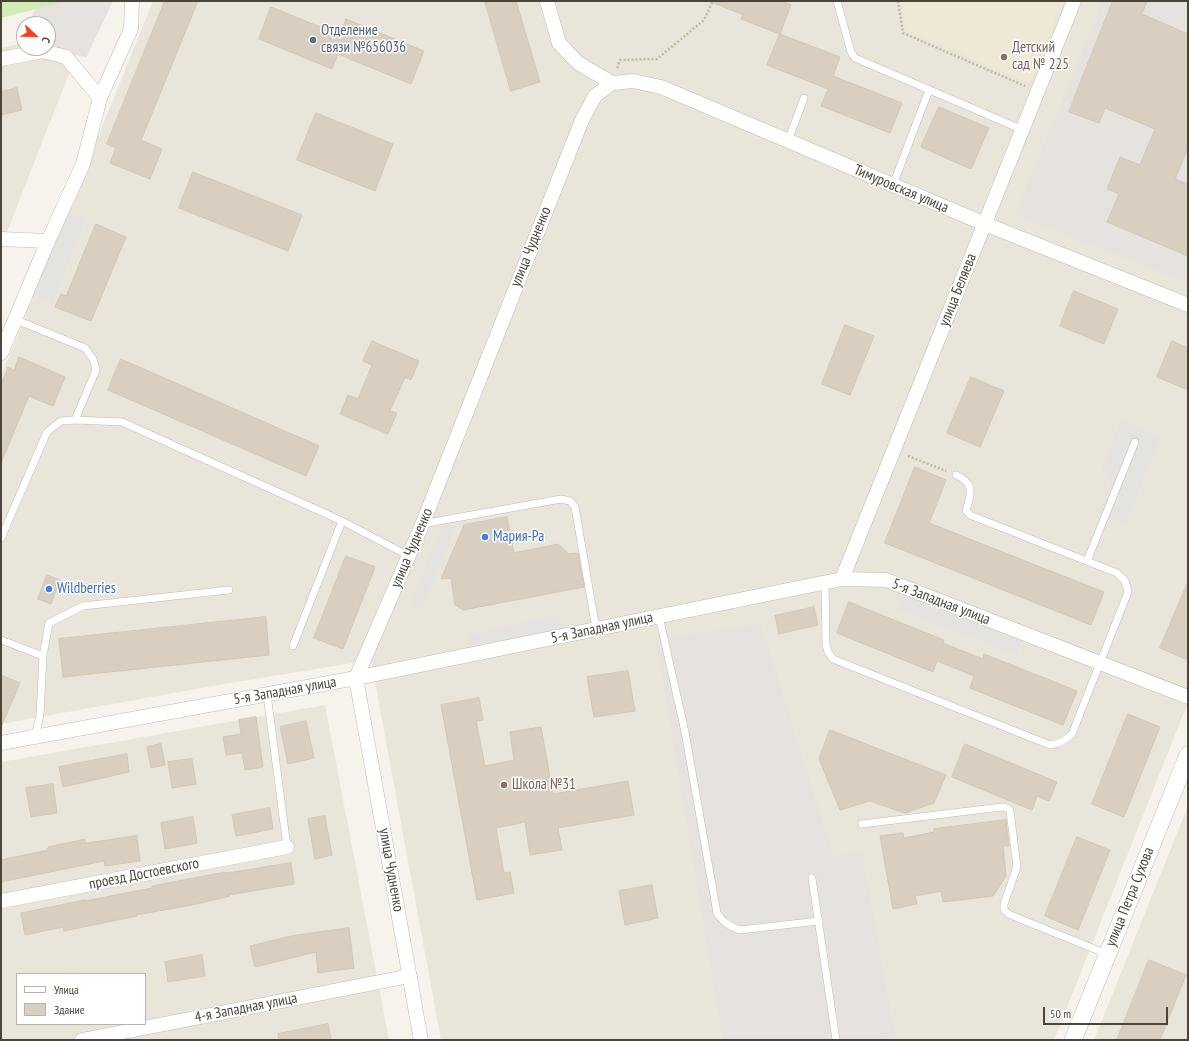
<!DOCTYPE html>
<meta charset="utf-8">
<style>
body{margin:0}
#map{position:relative;width:1189px;height:1041px;overflow:hidden;background:#f6f3ec;font-family:"PT Sans Narrow",sans-serif}
canvas{display:block}
.frame{position:absolute;inset:0;border:2px solid #4b4439;pointer-events:none}
.legend{position:absolute;left:16px;top:973px;width:130px;height:52px;box-sizing:border-box;background:#fff;border:1px solid #b7b4b0;margin:0;padding:5px 7px;list-style:none;font-size:12px;color:#4b4439}
.legend li{display:flex;align-items:center;gap:8px;height:20px}
.legend b{width:20px;border:1px solid #b7b4b0}
.north{position:absolute;left:16px;top:16px;width:40px;height:40px;box-sizing:border-box;background:#fff;border:1px solid #b7b4b0;border-radius:50%;rotate:112deg;font-size:11px;font-weight:700;line-height:16px;text-align:center;color:#4b4439}
.north::after{content:'';display:block;margin:auto;width:14px;height:18px;background:#fc3f1d;clip-path:polygon(50% 0,100% 100%,50% 72%,0 100%)}
.scale{position:absolute;left:1043px;top:1007px;width:125px;height:18px;box-sizing:border-box;border:2px solid #4b4439;border-top:0;padding-left:5px;font-size:12px;line-height:14px;white-space:nowrap;color:#4b4439;-webkit-text-stroke:3px #fff;paint-order:stroke}
</style>
<div id="map">
<canvas width="1189" height="1041"></canvas>
<div class="frame"></div>
<ul class="legend">
<li><b style="height:5px;background:#fff"></b>Улица</li>
<li><b style="height:11px;background:#d8cfc1"></b>Здание</li>
</ul>
<div class="north">С</div>
<div class="scale">50 m</div>
</div>
<script>
const c = document.querySelector('canvas').getContext('2d');
c.lineJoin = 'round';
function paint(path, color) {
  c.fillStyle = color;
  c.fill(path, 'evenodd');
}
function stroke(path, color, width, dash) {
  c.strokeStyle = color;
  c.lineWidth = width;
  c.lineCap = dash ? 'butt' : 'round';
  c.setLineDash(dash || []);
  c.stroke(path);
}
function label(font, color, halo, rows, align = 'center') {
  c.font = font + ' "PT Sans Narrow",sans-serif';
  c.lineWidth = 3;
  c.setLineDash([]);
  c.textBaseline = 'middle';
  c.strokeStyle = halo;
  c.fillStyle = color;
  for (const [text, x, y, turn = 0] of rows) {
    c.save();
    c.translate(x, y);
    c.rotate((+turn || 0) * Math.PI / 180);
    c.textAlign = isNaN(turn) ? turn : align;
    if (halo) c.strokeText(text, 0, 0);
    c.fillText(text, 0, 0);
    c.restore();
  }
}
const residential = new Path2D(`
 M153,1H1188V702L1054,1040H441L371,660L207,687L1,724V376Z
 M87,28L1,247V48L24,43V48H48V37Z
 M325,705L389,1040H1V762ZM17,974H145V1024H17Z
 M1188,806V1040H1094Z`);
const industrial = new Path2D(`
 M38,1H113L86,58L48,44V24H29Z
 M1103,1H1188V283L1015,215Z
 M761,624L833,856L862,852L895,1036L874,1040H723L656,639Z`);
const education = new Path2D(`
 M901,1H1063L1030,84L906,29Z`);
const green = new Path2D(`
 M1,1H67L1,18Z`);
const parking = new Path2D(`
 M66,211L86,219L52,304L31,296Z
 M1121,420L1161,437L1125,524L1098,513L1111,483L1108,477L1101,471Z
 M444,521L456,526L422,609L410,604Z
 M903,596L1022,641L1017,655L898,610Z
 M559,614L562,630L472,651L468,635Z`);
const building = new Path2D(`
 M165,1H198L141,140L162,149L150,179L110,163L116,148L107,144Z
 M485,1H516L540,82L511,91Z
 M709,1H782L791,5L780,34L741,19L743,15Z
 M1113,1H1147L1142,14L1188,34V148L1175,179L1188,184V256L1107,222L1119,194L1107,189L1120,157L1140,165L1155,129L1105,108L1099,123L1069,112Z
 M271,7L340,35L346,19L424,51L411,84L338,54L332,69L259,39Z
 M780,34L840,57L833,76L902,103L890,133L821,106L828,89L767,65Z
 M17,88L22,110L1,115V92Z
 M939,107L989,128L971,169L921,147Z
 M316,113L393,144L375,191L297,160Z
 M193,172L302,215L288,251L179,208Z
 M96,224L126,237L91,321L55,307L61,294L66,296Z
 M1074,291L1118,309L1104,344L1060,326Z
 M845,325L874,336L850,395L822,384Z
 M372,341L419,361L411,380L405,377L390,411L397,413L388,434L340,414L348,395L358,399L372,365L363,361Z
 M1172,341L1188,348V390L1157,377Z
 M19,357L65,377L53,406L29,396L1,463V385L8,367L14,370Z
 M121,359L319,446L306,476L108,390Z
 M971,377L1004,391L980,447L947,433Z
 M915,467L946,480L929,523L1104,592L1091,625L885,543Z
 M507,517L514,553L558,544L569,554L578,553L584,587L463,610L455,605L451,578L441,579L464,525Z
 M346,556L375,567L343,649L314,638Z
 M47,575L60,580L51,604L38,599Z
 M1188,582V660L1160,648Z
 M849,602L944,640L943,643L983,659L984,654L1077,691L1063,725L970,688L974,676L937,661L933,672L837,633Z
 M814,607L818,625L779,634L775,616Z
 M266,617L269,655L63,677L59,639Z
 M628,671L635,711L594,717L587,677Z
 M1,675L20,683L1,727Z
 M479,698L483,720L476,721L485,766L514,760L510,732L541,727L553,794L628,781L634,815L558,828L562,850L530,855L525,822L496,828L504,873L510,872L514,893L477,900L441,705Z
 M1128,714L1160,727L1124,817L1092,804Z
 M256,717L263,767L245,770L242,753L226,755L223,737L241,734L239,720Z
 M306,721L314,758L288,764L280,727Z
 M830,730L946,775L934,803L905,813L870,801L840,810L819,759Z
 M161,744L165,765L151,768L147,747Z
 M965,744L1057,782L1049,801L1037,796L1032,810L952,777Z
 M127,754L129,772L63,787L59,767Z
 M192,759L196,784L172,788L168,762Z
 M53,784L57,813L31,817L26,788Z
 M270,808L273,829L236,836L232,815Z
 M325,816L332,855L315,859L308,819Z
 M193,817L197,843L165,849L161,823Z
 M1006,820L1009,846H1003L1006,876L993,896L943,902L941,891L915,896L917,904L893,909L880,836L903,833L904,838L934,832V829Z
 M137,836L140,861L105,866L104,861L1,882V860L48,850V847L85,839V843Z
 M1077,837L1110,850L1078,930L1045,916Z
 M291,863L294,884L229,895L230,896L192,905L136,915L137,916L64,931L63,927L25,935L21,913L85,900V901L152,888V886L225,872V873Z
 M652,885L658,918L625,925L619,891Z
 M349,928L354,968L318,973L316,952L255,967L250,946L291,936Z
 M202,955L205,976L168,982L165,962Z
 M1149,960L1186,975L1160,1040H1117Z
 M328,1024L331,1040H279L278,1034Z`);
const path = new Path2D(`
 M898,1L903,33L1025,86
 M617,68L620,60L657,59L704,20L713,1
 M908,456L946,471`);
const service = new Path2D(`
 M837,1L851,52L855,58L1023,130
 M788,141L804,98
 M893,185L929,90
 M75,420L122,422L342,521L409,556
 M422,524L561,499L570,501L575,507L596,629
 M1,538L47,432L61,421L75,420L96,370L93,359L85,348L14,319
 M1087,561L1135,442
 M825,582L826,645L828,652L833,659L1050,745C1059,744 1065,741 1072,734L1128,592L1125,581L1117,573L970,515L966,510C972,493 974,483 956,475
 M659,616L685,732L717,913C723,923 730,926 740,930L819,921
 M1,640L43,656L40,715L35,737
 M293,646L342,521
 M43,656L49,623L83,606L229,590
 M267,694L287,847
 M862,824L1002,807L1007,808L1010,811L1017,867L1004,904V909L1008,914L1107,954
 M812,878L836,1040`);
const minor = new Path2D(`
 M547,1L559,43L578,63L612,83
 M1,59L43,51L66,57L100,98
 M612,83L633,81L661,87L985,224L1188,305
 M1,239L48,241
 M1,353L48,241L83,164L100,98L131,29L132,1
 M842,579L1074,1
 M1,743L356,678L842,579L886,580L1188,697
 M1,901L287,847
 M82,1040L410,976
 M421,1040L356,678L422,525L582,120L595,96L612,83`);
const tertiary = new Path2D(`
 M1073,1040L1188,755`);
const markers = [
 [313,40,4,"#5c6f8a"],
 [1004,57,4,"#8d6e63"],
 [485,537,4,"#3f7fe0"],
 [49,589,4,"#3f7fe0"],
 [504,785,4,"#8d6e63"]
];
const serviceNames = [
 ["Отделение",321,31],
 ["связи №656036",321,48]
];
const educationNames = [
 ["Детский",1012,48],
 ["сад № 225",1012,65],
 ["Школа №31",512,785]
];
const streetNames = [
 ["Тимуровская улица",901,189,23],
 ["улица Чудненко",531,247,-68],
 ["улица Беляева",958,290,-68],
 ["улица Чудненко",412,548,-67],
 ["5-я Западная улица",941,602,21],
 ["5-я Западная улица",602,628,-12],
 ["5-я Западная улица",285,691,-10],
 ["улица Чудненко",391,870,80],
 ["проезд Достоевского",144,874,-11],
 ["улица Петра Сухова",1130,897,-68],
 ["4-я Западная улица",246,1008,-11]
];
const shopNames = [
 ["Мария-Ра",493,537],
 ["Wildberries",57,589]
];
paint(residential, '#eae5da');
paint(industrial, '#e6e2dd');
paint(education, '#efe8d6');
paint(green, '#d2eab5');
paint(parking, '#e5e3e0');
paint(building, '#d8cfc1');
stroke(building, '#d3c7b4', 1);
stroke(service, '#c2bbae', 8);
stroke(minor, '#c2bbae', 15);
stroke(tertiary, '#c2bbae', 18);
stroke(path, '#c4b79f', 2.5, [2, 2]);
stroke(service, '#fff', 7);
stroke(minor, '#fff', 14);
stroke(tertiary, '#fff', 17);
for (const [x, y, r, color] of markers) {
  const dot = new Path2D();
  dot.arc(x, y, r, 0, 2 * Math.PI);
  c.fillStyle = color;
  c.fill(dot);
  stroke(dot, '#fff', 1.5);
}
label('15px', '#4e5e75', '#fff', serviceNames, 'left');
label('15px', '#785e54', '#fff', educationNames, 'left');
label('15px', '#4b4439', '#fff', streetNames);
label('15px', '#366cbe', '#fff', shopNames, 'left');
</script>
